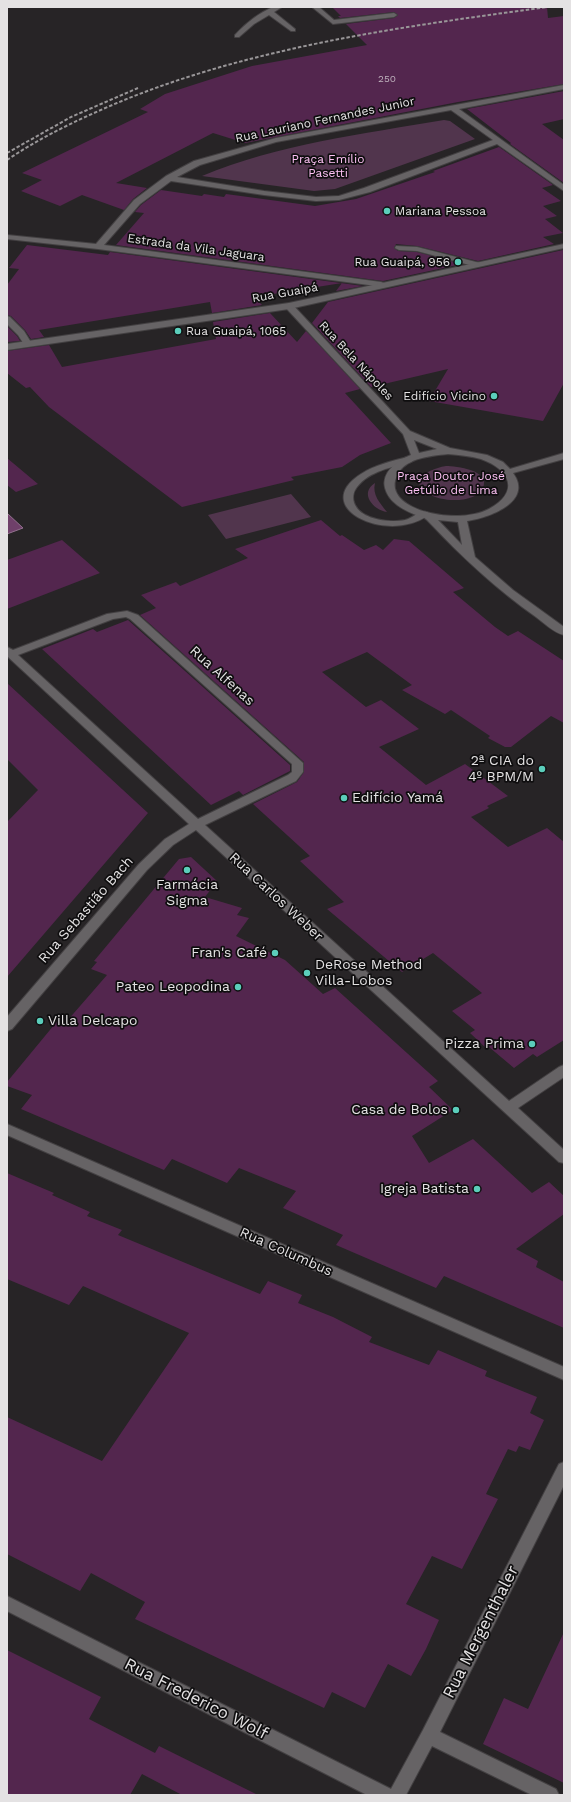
<!DOCTYPE html>
<meta charset="utf-8">
<style>
body{margin:0}
#map{position:relative;width:571px;height:1802px;overflow:hidden;background:#272426;font-family:"Work Sans",sans-serif}
canvas{display:block}
.frame{position:absolute;inset:0;border:8px solid #e4e2e3;pointer-events:none}
</style>
<div id="map">
<canvas width="571" height="1802"></canvas>
<div class="frame"></div>
</div>
<script>
const c = document.querySelector('canvas').getContext('2d');
c.lineJoin = 'round';
function paint(path, color) {
  c.fillStyle = color;
  c.fill(path, 'evenodd');
}
function stroke(path, color, width, dash) {
  c.strokeStyle = color;
  c.lineWidth = width;
  c.lineCap = dash ? 'butt' : 'round';
  c.setLineDash(dash || []);
  c.stroke(path);
}
function label(font, color, halo, rows, align = 'center') {
  c.font = font + ' "Work Sans",sans-serif';
  c.lineWidth = 3.5;
  c.setLineDash([]);
  c.textBaseline = 'middle';
  c.strokeStyle = halo;
  c.fillStyle = color;
  for (const [text, x, y, turn = 0] of rows) {
    c.save();
    c.translate(x, y);
    c.rotate((+turn || 0) * Math.PI / 180);
    c.textAlign = isNaN(turn) ? turn : align;
    if (halo) c.strokeText(text, 0, 0);
    c.fillText(text, 0, 0);
    c.restore();
  }
}
const green = new Path2D(`
 M444,120L450,121L475,139L335,189L314,191L202,176C278,144 363,134 444,120Z
 M446,466C456,466 491,470 483,488C475,504 441,502 429,494C405,480 432,468 446,466Z
 M375,483C372,495 380,503 387,512C373,510 359,493 375,483Z
 M291,494L311,517L226,539L208,515Z`);
const water = new Path2D(`
 M7,514H8L23,528L7,534Z`);
const building = new Path2D(`
 M332,7H547L548,18L564,16V84L458,102L245,143L213,133L116,183L147,188L133,199L124,210L82,195L60,206L21,191L42,180L22,173L148,112L140,109L165,94L252,66L367,45L346,24L394,18L398,15L394,12L340,18L338,16H341Z
 M564,91V119L542,124L564,140V183L510,144L511,143L467,109Z
 M499,147L553,185L542,188L561,201L543,206L557,216L545,219L563,233L543,237L554,244L478,261L417,246L396,244L394,248L398,251L417,252L462,264L383,281L116,245L144,213L135,212L141,205L161,190L202,196L204,194L224,197L226,194L315,206L356,199L435,172L433,171Z
 M27,245L108,255L110,252L363,286L336,291L342,283L254,297L262,305L212,313L210,302L39,330L44,337L31,339L25,330L11,316L7,315V285L19,269L9,268Z
 M563,250L564,383L543,421L429,401L448,369L371,387L312,323L328,302Z
 M270,313L297,342L306,331L360,389L345,393L391,443L360,455L342,467L291,477L294,480L182,507L49,407L30,387L26,388L7,373V351L49,345L62,367L216,339L213,322Z
 M7,326L17,336L20,341L7,342Z
 M7,458L38,484L16,492L7,485Z
 M321,520L340,536L342,535L364,550L376,545L383,550L394,539L409,541L464,588L453,592L495,627L508,636L518,631L564,661V723L551,716L511,747H505L488,738L490,736L451,710L445,714L402,690L412,685L367,652L322,672L366,707L381,700L419,729L379,747L426,785L465,764L508,796L487,806L489,808L471,817L508,847L547,828L564,842V1040L537,1057L533,1054L514,1068L489,1047L486,1048L470,1033L475,1030L452,1011L482,993L433,953L402,972L327,909L344,902L300,861L310,856L253,804L297,782L304,772V762L140,615L156,608L141,595L176,582L180,586L248,558L235,549Z
 M62,540L100,573L7,609V560Z
 M128,620L290,765V771L243,795L239,791L211,805L42,649L93,629L97,632Z
 M7,683L148,813L7,977V822L38,790L7,759Z
 M191,857L217,881L205,897L242,908L237,915L249,918L236,936L285,960L323,994L335,988L438,1081L429,1087L453,1110L412,1136L429,1163L473,1139L532,1193L549,1182L564,1196V1214L516,1249L538,1261L536,1267L564,1282V1328L444,1276L436,1288L336,1245L343,1235L283,1208L296,1191L239,1168L227,1183L172,1159L164,1170L21,1109L32,1095L7,1086V1082L59,1019L67,1021L107,975L91,969L97,962L94,961L179,859Z
 M7,1173L54,1193L52,1195L90,1212L87,1216L122,1230L118,1235L260,1294L268,1281L302,1295L298,1303L333,1317L372,1337L369,1342L429,1365L438,1350L487,1371L485,1376L537,1397L530,1413L544,1420L530,1450L519,1446L516,1452L508,1449L486,1494L498,1499L462,1569L432,1556L406,1604L439,1620L426,1649L411,1676L388,1664L365,1708L332,1692L324,1708L135,1619L145,1602L91,1573L80,1591L7,1554V1417L102,1461L189,1333L83,1286L69,1305L7,1279Z
 M564,1632V1783L483,1744L504,1698L528,1709Z
 M7,1650L101,1697L89,1719L155,1753L159,1746L258,1795H182L142,1774L130,1795H7Z`);
const lane = new Path2D(`
 M273,7H282L274,12L295,29V31H291L269,15L254,24L239,37H235V35C246,23 259,13 273,7Z
 M312,7H319L334,20L394,13L397,15L394,17L333,24Z
 M396,246L417,247L480,263L481,265L477,267L417,251L399,250L395,248Z
 M408,457L413,460L411,462C393,467 369,471 357,487C353,492 352,499 355,505C362,520 391,523 405,520C413,518 419,510 427,512L429,514L427,516C386,544 309,507 361,474C375,465 392,461 408,457Z`);
const street = new Path2D(`
 M564,85V89L459,109L564,185V191L497,144L370,192L339,200L316,201L264,195L171,181L140,204L104,245L381,282L384,283V287L98,249L7,239V235L96,244L134,200L166,176L194,161L276,138ZM451,110L493,140L364,188L339,196L316,197L264,191L177,177L200,165L276,142Z
 M289,303L292,304L410,431L450,448L487,455L503,462L510,469L564,453V459L513,473C534,502 488,518 467,521L475,557L513,590L564,627V635C554,633 544,623 536,617C496,589 461,556 427,520C424,517 420,516 416,515C404,510 389,503 385,488C381,472 398,460 411,455L403,434L286,308L285,306ZM414,440L437,449L419,453ZM448,454C459,455 470,456 481,459C511,470 520,492 489,509C467,521 418,517 400,498C395,492 393,485 396,478C403,458 429,456 448,454ZM438,520L458,522L462,545Z
 M7,316L10,317L24,331L32,344L31,346H25L18,335L7,324Z
 M127,611L138,615L303,763V772L296,781L205,825L509,1101L559,1067L564,1065V1077L518,1108L564,1150V1163L559,1162L196,830L173,845L147,870L12,1029L7,1031V1017L139,864L165,839L189,824L7,656V647L13,650L107,614ZM126,617L130,619L292,764V772L288,775L198,819L18,655L113,619Z
 M7,1124L564,1367V1380L7,1135Z
 M564,1462V1485L440,1732L556,1789L559,1795H532L432,1746L406,1795H367L7,1611V1596L391,1789L423,1730L559,1464Z`);
const secondary = new Path2D(`
 M564,244V248L289,309L7,350V344L289,303Z`);
const rail = new Path2D(`
 M7,153L71,117L138,88
 M7,160C41,137 79,119 117,103C254,46 401,27 547,7`);
const markers = [
 [387,211,4,"#5bcebb"],
 [458,262,4,"#5bcebb"],
 [178,331,4,"#5bcebb"],
 [494,396,4,"#5bcebb"],
 [542,769,4,"#5bcebb"],
 [344,798,4,"#5bcebb"],
 [187,870,4,"#5bcebb"],
 [275,953,4,"#5bcebb"],
 [307,973,4,"#5bcebb"],
 [238,987,4,"#5bcebb"],
 [40,1021,4,"#5bcebb"],
 [532,1044,4,"#5bcebb"],
 [456,1110,4,"#5bcebb"],
 [477,1189,4,"#5bcebb"]
];
const farNumbernames = [
 ["250",387,79]
];
const farStreetnames = [
 ["Rua Lauriano Fernandes Junior",325,120,-12],
 ["Estrada da Vila Jaguara",196,248,8],
 ["Rua Guaipá",285,293,-10],
 ["Rua Bela Nápoles",356,361,47]
];
const farParknames = [
 ["Praça Emílio",328,159],
 ["Pasetti",328,173],
 ["Praça Doutor José",451,476],
 ["Getúlio de Lima",451,490]
];
const farPoinames = [
 ["Mariana Pessoa",395,211],
 ["Rua Guaipá, 956",450,262,"right"],
 ["Rua Guaipá, 1065",186,331],
 ["Edifício Vicino",486,396,"right"]
];
const streetNames = [
 ["Rua Alfenas",222,676,42],
 ["Rua Carlos Weber",276,897,43],
 ["Rua Sebastião Bach",86,910,-49],
 ["Rua Columbus",286,1252,24]
];
const poiNames = [
 ["2ª CIA do",534,761],
 ["4º BPM/M",534,777],
 ["Edifício Yamá",352,798,"left"],
 ["Farmácia",187,885,"center"],
 ["Sigma",187,901,"center"],
 ["Fran's Café",267,953],
 ["DeRose Method",315,965,"left"],
 ["Villa-Lobos",315,981,"left"],
 ["Pateo Leopodina",230,987],
 ["Villa Delcapo",48,1021,"left"],
 ["Pizza Prima",524,1044],
 ["Casa de Bolos",448,1110],
 ["Igreja Batista",469,1189]
];
const nearStreetnames = [
 ["Rua Mergenthaler",481,1632,-63],
 ["Rua Frederico Wolf",196,1699,27]
];
paint(green, '#51354d');
paint(water, '#6f406a');
stroke(water, '#92718e', 1);
paint(building, '#53264e');
stroke(lane, '#434042', 2);
stroke(street, '#434042', 2);
stroke(secondary, '#434042', 2);
paint(lane, '#666365');
paint(street, '#666365');
paint(secondary, '#666365');
stroke(rail, '#999698', 2, [3.5, 2]);
for (const [x, y, r, color] of markers) {
  const dot = new Path2D();
  dot.arc(x, y, r, 0, 2 * Math.PI);
  c.fillStyle = color;
  c.fill(dot);
  stroke(dot, '#0f0e0f', 1.5);
}
label('10px', '#c0b3be', null, farNumbernames);
label('12px', '#e4e2e3', '#0f0e0f', farStreetnames);
label('12px', '#fcc0f3', '#0f0e0f', farParknames);
label('12px', '#e4e2e3', '#0f0e0f', farPoinames, 'left');
label('14px', '#e4e2e3', '#0f0e0f', streetNames);
label('14px', '#e4e2e3', '#0f0e0f', poiNames, 'right');
label('17px', '#e4e2e3', '#0f0e0f', nearStreetnames);
</script>
